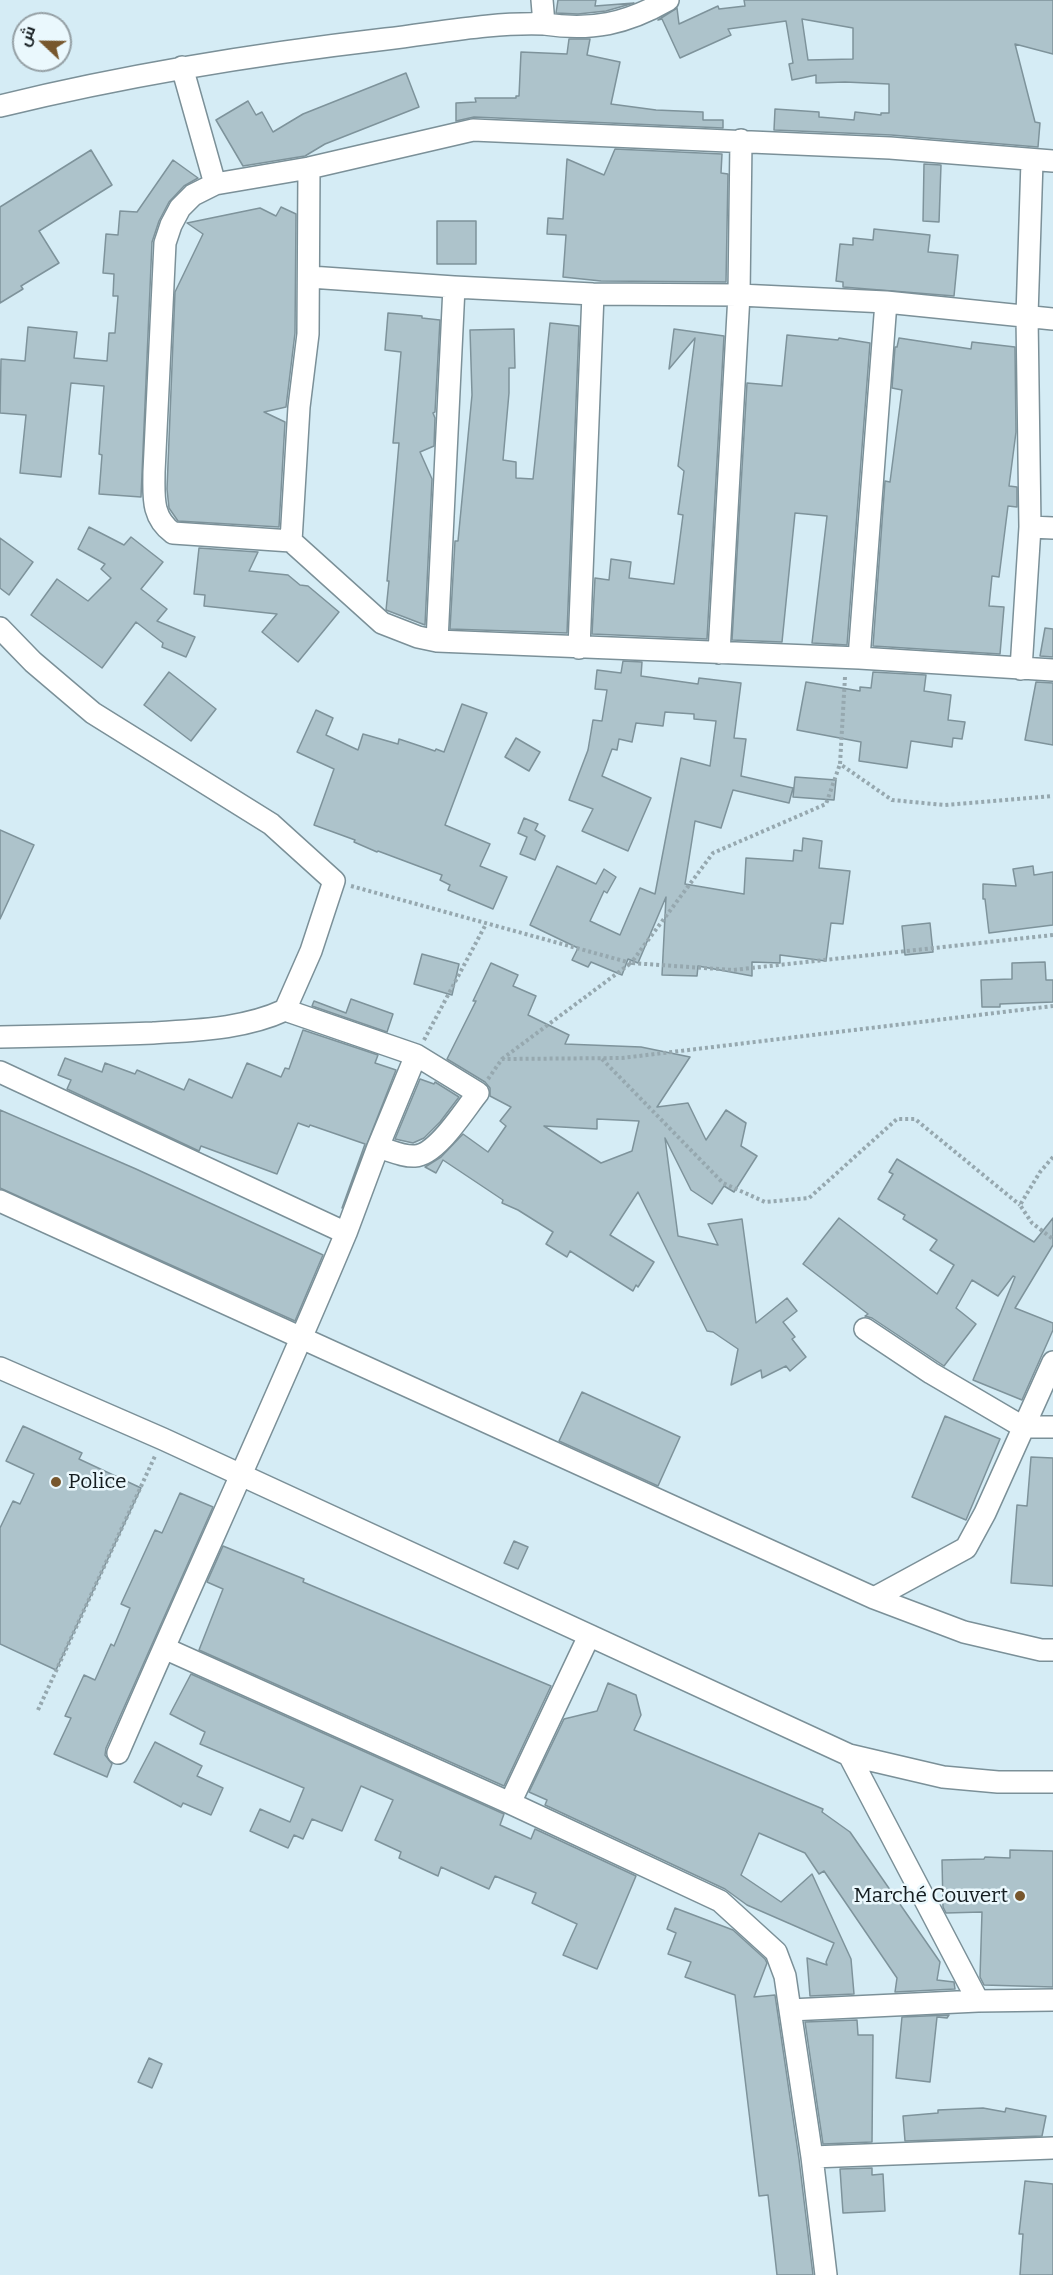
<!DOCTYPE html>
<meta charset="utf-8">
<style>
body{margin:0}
#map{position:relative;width:1053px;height:2275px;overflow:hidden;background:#d5ecf5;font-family:Bitter,Cairo,serif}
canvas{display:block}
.north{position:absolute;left:12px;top:12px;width:60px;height:60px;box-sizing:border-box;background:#eaf8fd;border:2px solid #95a0a5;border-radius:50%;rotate:292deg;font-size:16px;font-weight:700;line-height:24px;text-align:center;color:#151d20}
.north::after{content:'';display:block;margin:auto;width:21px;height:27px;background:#77572d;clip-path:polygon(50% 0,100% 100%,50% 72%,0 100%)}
</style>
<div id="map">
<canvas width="1053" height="2275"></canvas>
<div class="north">ش</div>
</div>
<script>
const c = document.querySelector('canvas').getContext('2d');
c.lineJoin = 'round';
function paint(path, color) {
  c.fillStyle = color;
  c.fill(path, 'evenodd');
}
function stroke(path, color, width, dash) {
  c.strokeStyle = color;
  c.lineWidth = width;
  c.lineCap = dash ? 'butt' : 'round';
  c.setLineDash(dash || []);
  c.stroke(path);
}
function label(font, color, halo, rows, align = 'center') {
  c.font = font + ' Bitter,serif';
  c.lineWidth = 5;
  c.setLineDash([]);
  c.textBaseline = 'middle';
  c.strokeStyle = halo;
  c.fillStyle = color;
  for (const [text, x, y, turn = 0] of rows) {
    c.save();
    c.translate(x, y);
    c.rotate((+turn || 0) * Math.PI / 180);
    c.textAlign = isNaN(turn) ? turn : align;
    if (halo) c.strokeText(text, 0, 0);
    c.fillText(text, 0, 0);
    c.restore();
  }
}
const building = new Path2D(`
 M558,0H596L595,6L634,3L606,11L578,14L556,13Z
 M744,0H1053V54L1015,44L1035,122L1040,123L1038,147L891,135L774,130L775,109L819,112V117L854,120L855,112L881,115V113H889V84L845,82L816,83V75L792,80L789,64L793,63L786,21L728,29L731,35L680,58L662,19L658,20L677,8L679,24L718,6L719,9L745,6ZM802,19L853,28V59L808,60Z
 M569,39H590L587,55L620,62L611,104L656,110L703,112V120H723V128L474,117L456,121V103L476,102L475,98H516V96H519L521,52L567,54Z
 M406,73L419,107L325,144L305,156L243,166L216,120L248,101L256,115L262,112L273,132L303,114Z
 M615,149L722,154L721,173L728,174L726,282L601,281L563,277L566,235L547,234L548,218L563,219L567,159L604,175Z
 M91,150L112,185L39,231L59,263L21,286L23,289L0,303V207Z
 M173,160L198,178L184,186L169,202L159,221L152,242L141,497L99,494L102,455L99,454L104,386L71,383L61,477L20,473L26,415L0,413L1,359L25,361L28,327L77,332L74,358L107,361L109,333H115L118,296H113L114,274L103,273L106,234L118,235L120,211L137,212Z
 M924,164L941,165L939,222L923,221Z
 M281,207L296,214L295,333L286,407L264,412L285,422L279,527L178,521L169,508L167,489L175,292L203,234L187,223L260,208L276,216Z
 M437,221H476V264H437Z
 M874,229L930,235L928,252L958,255L954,296L843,287V282L836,281L840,244L853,245V238L873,240Z
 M388,313L422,316V318L440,320L435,412L433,413L435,418L434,446L420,452L432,479L425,625L386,610L389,581H387L399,443H393L401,352L385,350Z
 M550,323L579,326L567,633L450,629L455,541H458L472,395L470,330L514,329L515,368H509V393L503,460L516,462V478L533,479Z
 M674,329L724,336L707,639L592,634L595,578L609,580L611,559L631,562L629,578L674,584L683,515L678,514L684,471L678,466L695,338L669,369Z
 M787,335L838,340L839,338L870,343L847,645L812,643L827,516L795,513L782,642L732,640L747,383L782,386Z
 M899,338L971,349L972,342L1015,347L1016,432L1009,486L1017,487V507L1008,506L999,577L992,576L989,606L1004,607L1000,654L873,646L885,481L890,482L902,390L892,388L895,347H897Z
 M89,527L124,545L131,537L163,562L141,589L167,609L157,621L195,637L186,657L162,647L163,643L136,622L102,668L31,615L57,579L88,601L111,578L101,569L105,564L78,549Z
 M0,538L33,562L9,595L0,588Z
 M199,548L258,552L249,571L288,575L300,585L308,586L339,612L298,662L262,632L277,614L204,606L205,595L194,594Z
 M1045,628L1053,629V657L1040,656Z
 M623,661L642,662L641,676L698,684L699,678L741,683L734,738L746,739L741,776L793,788L789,803L733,790L721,828L695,821L685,884L744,894L746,858L793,861L794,850L802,851L803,838L822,841L819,868L850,871L843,924L831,923L826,961L780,955V963L752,962V976L698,966L697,976L662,975L666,897L638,963L628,959L622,975L591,962L588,967L572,960L578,948L530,925L557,866L596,884L604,869L616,877L607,893L604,891L590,921L620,935L640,888L655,894L681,758L710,766L716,721L694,719V714L665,712L663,726L636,723L632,742L619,739L617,750L612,749L602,776L651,798L628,851L582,831L593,809L569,800L588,750L593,720L602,721L607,690L595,689L597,670L621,673Z
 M169,672L216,709L191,741L144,705Z
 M873,672L926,675L924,691L951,695L948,720L965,722L962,739L953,738L952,747L911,741L907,768L859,761L861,742L797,730L806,682L860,691V687L871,688Z
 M1036,682L1053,683V745L1025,740Z
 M462,704L487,713L445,825L490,844L480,866L507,877L493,909L448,890L450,885L440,880L442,875L378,851L377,852L354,842L355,840L314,825L334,769L297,752L316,710L333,718L326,735L358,750L363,734L398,744L399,739L435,751L436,749L444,752Z
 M516,738L540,752L529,771L505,757Z
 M795,777L836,780L834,800L793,797Z
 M524,818L538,824L535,830L545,836L535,860L520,854L527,837L518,833Z
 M0,830L34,845L0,919Z
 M1033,866L1034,875L1053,872V925L989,933L985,899H983V884L1016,886L1013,869Z
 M930,923L933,952L905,955L902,926Z
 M422,954L459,964L452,995L414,984Z
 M1045,962L1046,980H1053V1002L1000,1004V1007H982L981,980L1012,979V963Z
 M491,963L518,975L513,986L536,996L528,1015L569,1035L565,1044L641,1047L690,1057L657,1107L688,1103L706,1140L726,1110L746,1123L741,1146L757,1156L734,1192L724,1186L712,1204L691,1190L665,1138L678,1236L718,1245L708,1224L742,1219L756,1323L787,1298L797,1311L783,1322L795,1337L792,1339L806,1357L790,1371L786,1366L762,1378L761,1370L731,1385L738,1349L713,1332L707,1331L638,1192L610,1235L654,1262L638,1287L636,1285L633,1291L570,1251L567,1257L546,1244L553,1232L518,1210L502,1203L503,1200L443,1160L436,1173L425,1167L441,1157L463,1134L488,1152L506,1126L500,1121L511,1107L490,1096V1088L485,1082L447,1059L476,1001H473ZM597,1119L639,1121L632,1151L601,1163L544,1126L597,1129Z
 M351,999L393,1014L387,1032L312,1006L314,1001L346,1013Z
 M303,1030L378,1055L375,1063L396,1070L342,1208L365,1144L310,1125L309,1127L298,1123L277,1174L201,1146L199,1151L67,1089L71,1080L58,1075L65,1058L102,1072L105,1063L135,1074L137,1070L184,1090L189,1079L232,1098L247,1063L281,1077L285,1068L289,1069Z
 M420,1079L434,1084L435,1082L459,1097L440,1122L424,1138L413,1143L395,1139Z
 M0,1110L136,1169L323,1255L295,1321L0,1188Z
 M897,1159L1034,1242L1053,1218V1245L1015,1308L1053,1323V1330L1022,1400L973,1380L1015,1277L1013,1276L998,1296L972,1280L956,1308L976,1324L944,1366L872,1318L865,1316L868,1314L803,1264L839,1218L937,1294L954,1265L930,1250L937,1240L903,1219L905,1215L878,1199L893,1174L889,1172Z
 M582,1392L680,1437L658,1486L559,1441Z
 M945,1416L1000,1439L966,1520L912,1497Z
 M23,1426L82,1453L79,1459L141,1488L56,1670L0,1644V1528L13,1501L20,1504L34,1474L6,1461Z
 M1031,1457L1053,1458V1586L1011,1583L1017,1505L1027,1506Z
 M180,1493L213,1507L106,1748L105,1755L112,1764L107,1777L54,1754L71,1718L65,1716L84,1675L95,1680L111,1644L114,1646L130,1608L121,1604L155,1530L162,1533Z
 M514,1541L528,1547L518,1569L504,1563Z
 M223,1546L304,1579L303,1582L551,1686L504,1786L199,1650L223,1589L207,1582Z
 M191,1674L504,1814L500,1825L531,1839L535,1829L636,1876L597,1969L563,1955L577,1924L532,1903L536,1893L495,1876L489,1889L441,1867L438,1876L399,1858L401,1852L375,1840L393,1800L361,1786L342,1831L312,1819L303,1839L294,1835L288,1848L250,1831L260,1809L290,1822L304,1788L200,1744L205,1732L170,1714Z
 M608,1683L636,1695L641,1715L634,1730L823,1809L822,1812L850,1832L940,1962L937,1980L954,1982L955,1989L895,1992L897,1978L824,1871L819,1874L805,1853L759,1833L741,1875L781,1902L812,1874L851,1959L854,1994L810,1996L807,1958L827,1965L826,1962L834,1943L747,1905L725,1889L545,1805L547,1800L529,1792L564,1719L597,1711Z
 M155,1742L202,1766L197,1776L223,1788L211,1815L183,1803L181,1807L134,1782Z
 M1010,1850L1053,1851V1987L984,1985L980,1977L982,1912L946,1913L943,1907L942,1860L984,1859L985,1857L1010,1858Z
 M675,1908L733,1930L765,1959L767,1963L754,1997L775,1995L799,2159L813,2275H777L768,2195L759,2196L735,1995L685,1977L691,1962L668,1954L676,1933L667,1929Z
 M949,2015L947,2018L937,2017L930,2082L896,2078L902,2017Z
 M857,2020L858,2035H873L872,2142L823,2144L805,2022Z
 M149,2058L162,2064L152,2088L138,2082Z
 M983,2108L1005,2112L1006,2108L1046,2116L1042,2136L905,2141L903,2116L938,2113V2110Z
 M872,2168V2175L883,2174L885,2211L843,2213L840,2169Z
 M1025,2181L1053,2184V2275H1020L1023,2234H1019Z`);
const path = new Path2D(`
 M845,677L840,764L892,800L944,805L1053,796
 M351,886L631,963L713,853L826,804L840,764
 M424,1040L486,924
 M502,1059L631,963L733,970L1053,935
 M602,1059L723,1183L765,1202L809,1198L897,1119H915L1020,1205
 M488,1079L502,1059L622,1058L1053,1006
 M1053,1157L1040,1172L1020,1205L1032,1223L1053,1239
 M38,1710L155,1456`);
const minor = new Path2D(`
 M544,24C592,31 626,24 668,0
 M182,67L215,184
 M0,106C127,75 256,54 386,39C438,33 492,22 544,24L542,0
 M1053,161L890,148L473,130L309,168L215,184L193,195L180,208L171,225L165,243L154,472C154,496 151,517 173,533L291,541L382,623L418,637L437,641L859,658L1053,670
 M310,277L454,287L593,294L739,295L886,302L1053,319
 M1030,527L1053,528
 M291,541L299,407L308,334L309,168
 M0,628L33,662L93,713L271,824L334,881L311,951L285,1010C244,1029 198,1030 153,1033C102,1035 51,1036 0,1037
 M437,641L454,287
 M579,648L593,294
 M719,653L739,295L741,140
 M859,658L886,302
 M1021,669L1030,527L1027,316L1032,161
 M285,1010L416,1055L478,1093C465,1109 437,1155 415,1156C403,1157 389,1150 378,1147L346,1233
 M0,1072L346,1233C273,1408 193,1579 118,1753
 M378,1147L416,1055
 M0,1201L874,1598L964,1632L1041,1650H1053
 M865,1329L931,1373L1023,1427H1053
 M0,1368L163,1439L849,1755L943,1777L998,1782H1053
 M874,1598L966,1548L985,1513L1053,1362
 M164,1648L510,1803L720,1901L776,1952L785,1976L790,2010L812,2157L826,2275
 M849,1755L978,2001
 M510,1803L589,1636
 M790,2010L978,2001L1053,2000
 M812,2157L1053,2148`);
const markers = [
 [56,1482,6,"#77572d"],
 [1020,1896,6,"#77572d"]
];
const poiNames = [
 ["Police",68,1482],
 ["Marché Couvert",1008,1896,"right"]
];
paint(building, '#adc3cb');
stroke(building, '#7e939b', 1.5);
stroke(minor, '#7b9098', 24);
stroke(path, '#96a8af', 4, [3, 3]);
stroke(minor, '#fff', 21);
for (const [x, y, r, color] of markers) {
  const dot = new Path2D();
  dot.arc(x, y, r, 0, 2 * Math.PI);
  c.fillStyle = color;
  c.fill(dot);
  stroke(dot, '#eaf8fd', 2);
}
label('21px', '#151d20', '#eaf8fd', poiNames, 'left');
</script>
